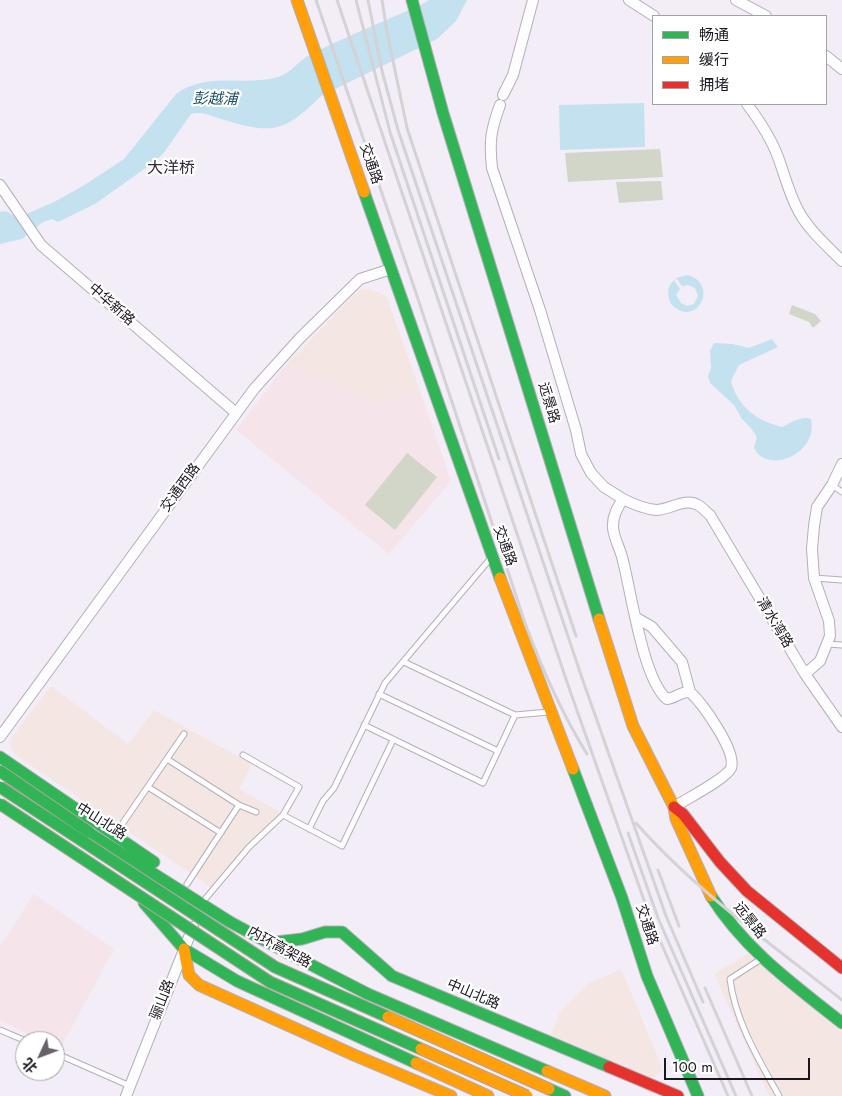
<!DOCTYPE html>
<meta charset="utf-8">
<style>
body{margin:0}
#map{position:relative;width:842px;height:1096px;overflow:hidden;background:#f3edf8;font-family:Jost,"Noto Sans SC",sans-serif}
canvas{display:block}
.legend{position:absolute;left:652px;top:15px;width:175px;height:90px;box-sizing:border-box;background:#fff;border:1px solid #a3a1a5;margin:0;padding:6px 9px;list-style:none;font-size:15px;color:#1a151f}
.legend li{display:flex;align-items:center;gap:10px;height:25px}
.legend b{width:25px;border:1px solid #a3a1a5}
.north{position:absolute;left:15px;top:1031px;width:50px;height:50px;box-sizing:border-box;background:#fff;border:1px solid #a3a1a5;border-radius:50%;rotate:227deg;font-size:14px;font-weight:700;line-height:20px;text-align:center;color:#1a151f}
.north::after{content:'';display:block;margin:auto;width:18px;height:22px;background:#66616b;clip-path:polygon(50% 0,100% 100%,50% 72%,0 100%)}
.scale{position:absolute;left:664px;top:1058px;width:146px;height:22px;box-sizing:border-box;border:2px solid #1a151f;border-top:0;padding-left:6px;font-size:15px;line-height:18px;white-space:nowrap;color:#1a151f;-webkit-text-stroke:4px #fff;paint-order:stroke}
</style>
<div id="map">
<canvas width="842" height="1096"></canvas>
<ul class="legend">
<li><b style="height:6px;background:#30b455"></b>畅通</li>
<li><b style="height:6px;background:#ff9f0a"></b>缓行</li>
<li><b style="height:6px;background:#e5322d"></b>拥堵</li>
</ul>
<div class="north">北</div>
<div class="scale">100 m</div>
</div>
<script>
const c = document.querySelector('canvas').getContext('2d');
c.lineJoin = 'round';
function paint(path, color) {
  c.fillStyle = color;
  c.fill(path, 'evenodd');
}
function stroke(path, color, width, dash) {
  c.strokeStyle = color;
  c.lineWidth = width;
  c.lineCap = dash ? 'butt' : 'round';
  c.setLineDash(dash || []);
  c.stroke(path);
}
function label(font, color, halo, rows, align = 'center') {
  c.font = font + ' Jost,"Noto Sans SC",sans-serif';
  c.lineWidth = 4.5;
  c.setLineDash([]);
  c.textBaseline = 'middle';
  c.strokeStyle = halo;
  c.fillStyle = color;
  for (const [text, x, y, turn = 0] of rows) {
    c.save();
    c.translate(x, y);
    c.rotate((+turn || 0) * Math.PI / 180);
    c.textAlign = isNaN(turn) ? turn : align;
    if (halo) c.strokeText(text, 0, 0);
    c.fillText(text, 0, 0);
    c.restore();
  }
}
const commercial = new Path2D(`
 M368,289L379,292L387,298L420,391L378,404L286,365L359,290Z
 M51,686L128,744L154,710L252,764L239,789L282,813L247,846L212,888L17,756L12,750L9,741Z
 M748,954L776,979L842,1032V1096H769L714,974Z
 M621,969L662,1067L661,1071L655,1077H651L551,1035L560,1012L588,984Z`);
const education = new Path2D(`
 M286,365L378,404L420,391L451,481L389,554L236,430Z
 M34,894L114,949L59,1051L55,1049V1041H41L0,1020V946Z`);
const green = new Path2D(`
 M660,149L663,177L568,182L565,153Z
 M661,181L663,200L619,203L616,182Z
 M792,305L815,314L821,321L813,328L809,322L789,314Z
 M407,453L437,477L395,530L365,505Z`);
const water = new Path2D(`
 M429,0H467L456,21L437,39L321,96C283,134 271,134 221,119C211,116 201,111 191,114L163,154L150,165L95,204L58,222L52,219L43,222L22,239L0,244V212L6,211L17,218L54,202L83,186L124,159L176,94C208,71 242,87 278,77C291,73 297,62 308,56C336,41 366,29 395,16C406,11 419,7 429,0Z
 M644,103L645,147L560,150L559,105Z
 M687,275C717,282 701,321 679,310C673,307 670,304 669,298C667,291 669,285 674,280L680,289L676,295L681,303L687,306L694,304L698,296L695,288L688,285L682,286L676,278Z
 M772,339L778,347L739,365L731,381C738,407 757,421 782,427C791,423 801,415 811,419C819,456 764,475 754,447L757,437L751,428L742,419L734,405L710,383L708,376L711,368L710,351L714,343L733,344L749,348Z`);
const lane = new Path2D(`
 M832,485L842,492
 M814,578L842,580
 M827,644L842,645
 M404,662L515,715
 M379,694L498,751
 M364,725L483,783L515,715L549,712
 M167,759L239,805L256,812
 M148,787L221,833
 M283,815L342,846L393,740
 M309,829L323,801L334,788L385,683L490,559
 M116,833L184,734
 M187,884L239,805
 M206,898L249,847L283,815L299,787L243,755
 M761,959L730,979C735,1021 759,1060 779,1096
 M0,1030L26,1041
 M55,1053L130,1086`);
const street = new Path2D(`
 M629,0L654,16
 M736,0L766,16
 M826,56L842,69
 M503,95L513,75L533,0
 M747,104C759,120 771,138 778,157C785,176 789,194 799,212C809,230 827,246 842,261
 M500,105C491,130 489,140 492,168L540,310L576,430L581,454L591,473L604,487L623,499C617,508 612,517 613,528C614,539 621,550 623,561C631,591 643,680 667,699C676,698 681,691 690,692C702,703 737,751 731,768C726,779 686,799 674,807
 M0,185L41,245L236,413
 M623,499C633,504 645,509 656,510C670,510 685,497 698,505C702,507 706,512 710,515L805,674L842,727
 M635,617L652,627L682,662L690,692
 M805,674L820,661L830,636L829,621L814,578L812,549L814,526L817,507L832,485L842,464
 M0,737L254,389L300,338L360,279L391,269
 M126,1096L193,927`);
const fast = new Path2D(`
 M412,0L443,113L599,619
 M364,192L500,578
 M0,757L154,862
 M573,769L622,898L647,976L698,1096
 M78,826L230,922L286,952L368,994L547,1071
 M711,896C745,950 793,984 842,1023
 M144,903L184,949L237,981L416,1063
 M266,940L276,942L302,939L325,932H342L392,976L609,1067
 M549,1089L565,1096`);
const slow = new Path2D(`
 M297,0L364,192
 M500,578L573,769
 M599,619L633,726L674,807L676,819L711,896
 M184,949L189,975L199,985L354,1055L451,1096
 M416,1063L488,1096
 M547,1071L605,1096`);
const jam = new Path2D(`
 M674,807L683,814L720,862L747,891L842,968
 M609,1067L678,1096`);
const rail = new Path2D(`
 M316,0L415,290L525,623C542,669 561,712 587,754
 M337,0L568,685L651,920L728,1096
 M356,0L390,132L499,459
 M368,0L382,71L398,130L582,678L666,916L703,1002
 M382,0L387,32L407,128L576,636
 M636,823C696,891 771,944 842,1000
 M628,833L658,918L736,1096
 M658,870L679,926
 M705,988L752,1096`);
const fastBridge = new Path2D(`
 M0,771L89,832
 M0,787L275,967L388,1017
 M0,804L270,982L421,1049`);
const slowBridge = new Path2D(`
 M388,1017L549,1089
 M421,1049L527,1096`);
const streetNames = [
 ["交通路",370,164,71],
 ["中华新路",111,305,41],
 ["远景路",548,403,73],
 ["交通西路",181,488,-54],
 ["交通路",504,546,70],
 ["清水湾路",774,623,59],
 ["中山北路",101,822,32],
 ["远景路",749,921,51],
 ["交通路",646,925,72],
 ["内环高架路",279,948,29],
 ["中山北路",473,995,23],
 ["骊山路",163,1000,-69]
];
const waterNames = [
 ["彭越浦",215,100,1]
];
const quarterNames = [
 ["大洋桥",171,169]
];
paint(commercial, '#f4e6e2');
paint(education, '#f5e4ea');
paint(green, '#d2d6c8');
paint(water, '#c4e1f0');
stroke(lane, '#b4afb9', 7);
stroke(street, '#b4afb9', 12);
stroke(fast, '#b4afb9', 13);
stroke(slow, '#b4afb9', 13);
stroke(jam, '#b4afb9', 13);
stroke(lane, '#fdfcfe', 5);
stroke(street, '#fdfcfe', 10);
stroke(fast, '#30b455', 11);
stroke(slow, '#ff9f0a', 11);
stroke(jam, '#e5322d', 11);
stroke(rail, '#d4d2d5', 3);
stroke(fastBridge, '#b0a49e', 13, []);
stroke(slowBridge, '#b0a49e', 13, []);
stroke(fastBridge, '#30b455', 11);
stroke(slowBridge, '#ff9f0a', 11);
label('14px', '#1a151f', '#fff', streetNames);
label('italic 15px', '#164f61', '#fff', waterNames);
label('16px', '#34283f', '#fff', quarterNames);
</script>
